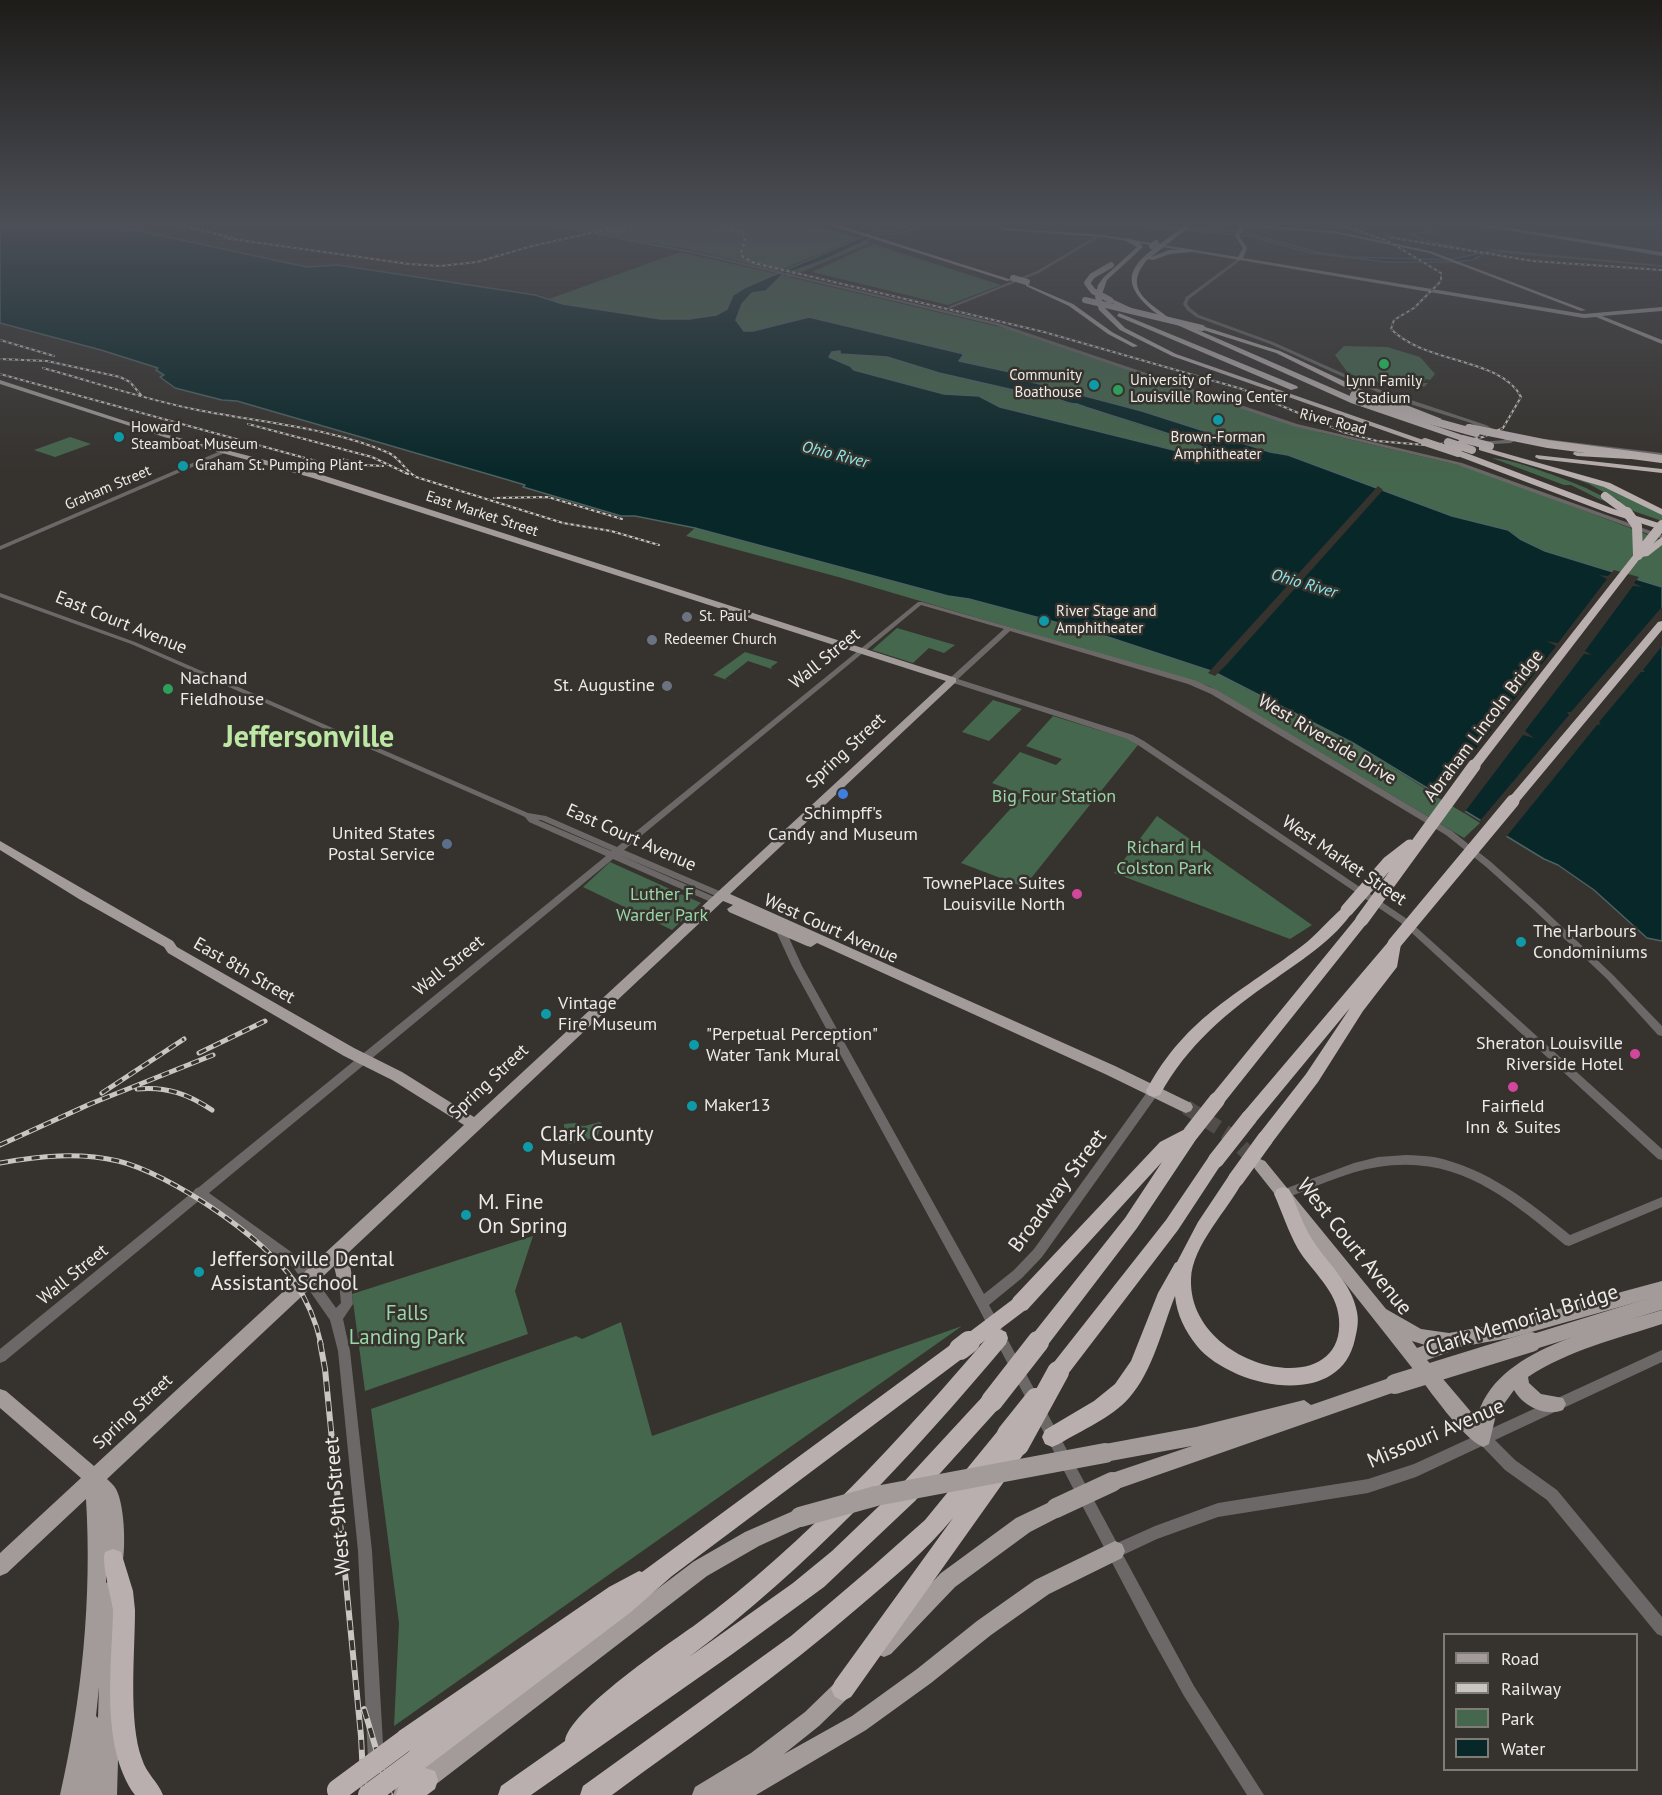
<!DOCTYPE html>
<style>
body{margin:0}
#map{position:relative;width:1662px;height:1795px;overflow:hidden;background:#36322d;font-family:"PT Sans",sans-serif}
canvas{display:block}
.legend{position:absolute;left:1443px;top:1633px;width:195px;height:138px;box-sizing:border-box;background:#36322d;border:2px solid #7f7c77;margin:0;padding:8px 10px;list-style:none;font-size:18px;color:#edeae7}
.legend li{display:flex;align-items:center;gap:12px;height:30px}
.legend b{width:30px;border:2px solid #7f7c77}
</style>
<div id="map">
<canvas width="1662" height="1795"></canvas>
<ul class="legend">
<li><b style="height:8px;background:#a39b9a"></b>Road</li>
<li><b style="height:8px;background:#c9c6c2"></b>Railway</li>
<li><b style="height:16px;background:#45674d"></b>Park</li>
<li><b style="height:16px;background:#082728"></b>Water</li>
</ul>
</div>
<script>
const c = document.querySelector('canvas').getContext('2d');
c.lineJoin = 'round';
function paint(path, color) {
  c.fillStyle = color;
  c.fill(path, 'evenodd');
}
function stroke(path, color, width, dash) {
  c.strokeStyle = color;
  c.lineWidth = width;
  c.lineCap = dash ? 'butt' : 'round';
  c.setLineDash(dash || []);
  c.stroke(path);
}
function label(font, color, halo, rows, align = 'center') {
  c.font = font + ' "PT Sans",sans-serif';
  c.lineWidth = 5;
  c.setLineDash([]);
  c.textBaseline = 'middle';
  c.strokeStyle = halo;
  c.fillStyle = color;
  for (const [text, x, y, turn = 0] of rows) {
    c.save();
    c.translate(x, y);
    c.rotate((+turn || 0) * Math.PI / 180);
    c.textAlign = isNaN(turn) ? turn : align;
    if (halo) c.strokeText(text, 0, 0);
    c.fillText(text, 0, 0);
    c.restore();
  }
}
const green = new Path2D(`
 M547,224H810L857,238L778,271L687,249Z
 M864,241L871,243L789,277L1017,331L1322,433L1471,468L1662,540V587L1545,551L1519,539L1512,532L1452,516L1288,455L1268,451L1142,411L1017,378L1014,377L1015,373L958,361L963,353L890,338L744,331L736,320L742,304L748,298L734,295C731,301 729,307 724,311C691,332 601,310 563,304L549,299L680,252L786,276Z
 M873,244L1001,285L948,305L812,272Z
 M1344,346L1387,347L1420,357L1435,374L1430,380L1425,379L1423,383H1428L1424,387L1417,382H1370L1348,373L1335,355Z
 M840,351V354L887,357L939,373L1027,391L1028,394C1041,389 1062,404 1077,404C1100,414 1209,443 1218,458H1207L1000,407L979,396L944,394L854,370L829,357L832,352Z
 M70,437L91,444L55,457L34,450Z
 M1492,458C1513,459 1565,479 1586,488C1598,494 1606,499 1620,501L1589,484L1540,466L1602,485L1662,514V521L1599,499L1571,485H1564Z
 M695,528L948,596L969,599L1096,633L1214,672L1353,743L1480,823L1464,838L1209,686L842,578L686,536Z
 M897,628L955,645L944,653L929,648L913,663L872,650Z
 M745,652L778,662L771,667L772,669L748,661L725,679L738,684L713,675Z
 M993,700L1022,709L989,741L962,732Z
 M1053,716L1131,740L1138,745L1024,887L961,863L1023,795L992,783L1020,752L1056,765L1062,759L1026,746Z
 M1157,816L1312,925L1290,939L1114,873Z
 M610,862L701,903L672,930L583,887Z
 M600,1122L602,1124L597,1137L569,1144L567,1139H573L572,1131L564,1133V1124L575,1123L584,1126Z
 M533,1236L515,1291L528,1334L365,1391L352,1294Z
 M621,1322L652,1436L962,1326L394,1726L399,1623L371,1409L576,1336L582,1339Z`);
const water = new Path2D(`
 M0,224H107L307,267L338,265L535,295L563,304L661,319H689L716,315L727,309L733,295L744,288L876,231H894L907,227L882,224H907L917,227L899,234H880L822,261L782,275L766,291L752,293L742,304L736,320L744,331H753L809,317L964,354L959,361L1015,373L1014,377L1017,378L1142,411L1270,452L1288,455L1452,516L1508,530L1520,539L1545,551L1662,587V941L1647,938L1594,890L1558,865L1544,859L1353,743L1214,672L1096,633L969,599L948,596L695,528L635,516H621L523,487L525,485L498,477L237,401L222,400L175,388L160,377L164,375L156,370L158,368L101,350L0,323ZM840,351V354L887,357L939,373L1022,392L1026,391L1027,394C1042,388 1061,404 1077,404C1101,414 1208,442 1218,457L1206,458L1000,407L979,396L944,394L854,370L850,366L829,357L832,352Z
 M1122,224L1243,232L1316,252L1351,257L1448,260L1495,250L1662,266L1500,252L1485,253L1473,260L1453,262H1386L1311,253L1249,236Z`);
const pier = new Path2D(`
 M1378,486L1383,490L1229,662L1215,676L1208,673Z
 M1614,570L1639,577L1634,583L1642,587L1633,586L1585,651L1592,655L1584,654L1525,731L1534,738L1523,735L1464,813L1437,797L1492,729V724L1483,719L1494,722L1499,719L1556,646L1546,641L1558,643L1607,579L1599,575L1608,576Z
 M1662,607V646L1643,670L1645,672H1641L1599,722L1601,724L1597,725L1506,837L1479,822L1569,715L1567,712H1571Z`);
const stream = new Path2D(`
 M1420,224L1433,232L1410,234L1428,241L1483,253`);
const majorTunnel = new Path2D(`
 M1186,1107L1228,1134L1257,1162`);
const minor = new Path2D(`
 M542,224H551L696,252L998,323L1297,424L1462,463L1662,535V539L1458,465L1293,426L995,325L696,254Z
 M1098,235L1101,236L1039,273L951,308L948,307L1037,271Z
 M1239,258L1242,259L1189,299L1187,304L1190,308L1199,315L1273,342L1378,389L1486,425L1514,441L1511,443L1478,445V443L1480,442L1505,440L1482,428L1468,422L1410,404L1375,391L1270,344L1196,317L1187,310L1183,304L1186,297Z
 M1545,439L1662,453V457L1543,442L1542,441Z
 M225,449L228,451L227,452L0,550V546Z
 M0,593L135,642L528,813L546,816L617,847L918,602H922L1194,680L1217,690L1452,831L1491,862L1539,905L1613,975L1662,1026V1036L1658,1035L1607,979L1533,909L1485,866L1446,835L1211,694L1188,684L1010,631L958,679L1133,735L1144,741L1407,919L1662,1149V1160L1658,1159L1401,923L1138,745L1127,739L950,682V678L1004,629L921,605L624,850L724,893L725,895L724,897H718L619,855L719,899L721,901L719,903H713L613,859L209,1193L301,1259L336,1308L341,1303L339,1283L341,1279L345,1278L349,1279L351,1283L353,1304L343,1319L350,1351L372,1551L384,1761L382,1767L376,1769L370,1767L368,1761L358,1551L338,1351L330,1320L293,1267L201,1199L5,1361L0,1363V1349L194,1191L195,1189L199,1187L606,856L529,822L525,817L131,644L0,597ZM538,820H541L612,851H611Z
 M780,926L785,929L802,966L984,1294L1014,1270L1034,1249L1150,1088L1154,1087L1158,1088L1159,1091L1158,1094L1042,1257L1022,1278L989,1305L1117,1543L1155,1526L1218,1503L1368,1479L1414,1464L1662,1350V1362L1495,1440L1515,1460L1557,1490L1662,1617V1636L1657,1634L1547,1500L1505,1470L1482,1446L1416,1477L1368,1493L1218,1517L1157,1539L1123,1555L1194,1686L1264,1795H1247L1184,1696L1149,1633L978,1307L792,966L775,929Z
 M1406,1155C1416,1155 1425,1156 1434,1157C1487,1168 1530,1202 1570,1235L1662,1197V1207L1569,1246L1565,1245C1508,1198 1457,1154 1378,1167C1345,1172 1314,1188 1283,1199L1279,1197L1277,1194L1279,1191L1354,1163L1378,1157Z`);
const major = new Path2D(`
 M987,224L1006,228L1103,235L1238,257L1243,248L1235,236L1240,225L1238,224L1334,231L1430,251L1586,310L1581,311L1429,253L1334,233L1244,226L1239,236L1247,248L1243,258L1584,314L1662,307V311L1602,316L1662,340V344L1596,317L1584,318L1103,237L1006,230Z
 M1471,224H1484L1662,252V256Z
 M0,380L168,435L319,474L956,678V682L730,894L1115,1066L1191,1103L1193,1107L1191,1111L1186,1113L1181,1111L1105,1074L817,943L811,947L807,946L729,912L727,909L733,905L723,901L348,1253L353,1283L351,1288L345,1290L339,1288L334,1266L107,1479C110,1482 114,1485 116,1489C125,1505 127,1556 120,1573L113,1576L106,1572V1583L113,1579L120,1582L123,1589L117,1795H60C82,1699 92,1598 86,1499L7,1573L0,1576V1553L81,1478L0,1408V1389L6,1391L94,1466L464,1125L392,1080L344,1056L168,953L164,947L79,899L0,850V841L173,941L177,947L354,1048L402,1072L474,1117L946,681L313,478L164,437L0,384ZM99,1687L98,1718L96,1716Z
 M1260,1159L1265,1161L1386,1309L1421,1329L1449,1333L1510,1322L1662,1281V1295L1510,1338L1453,1348L1449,1352L1427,1360L1477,1419C1493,1348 1603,1328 1662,1310V1324C1616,1339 1569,1350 1528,1377L1529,1383L1541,1394L1563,1398L1566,1404L1563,1410C1545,1417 1523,1406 1514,1390L1496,1415L1489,1444L1483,1447C1462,1438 1429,1389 1413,1369C1361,1303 1308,1236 1255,1169L1253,1165L1255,1161ZM1412,1341L1425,1345L1417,1348Z
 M1395,1376L1401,1378L1404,1384L1401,1390L1395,1392L1112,1491L1106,1488L1103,1482L1106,1476L1112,1473L1192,1446L1105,1462L1099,1459L1096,1453L1099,1447L1105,1444L1196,1427L1304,1400L1311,1405Z
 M1056,1499L1063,1501L1065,1508L1063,1515L1030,1532L955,1587L891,1654L884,1657L877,1654L874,1647L877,1640L941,1573L1016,1518Z
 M800,1508L807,1510L809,1517L807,1524L759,1546L707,1576L422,1795H393L396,1787L693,1562L745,1532Z
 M1115,1541L1122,1544L1125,1551L1122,1558L1049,1594L991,1635L931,1683L866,1730L756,1795H692L695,1787L751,1753L805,1712L840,1678L847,1675L854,1678L857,1685L854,1692L819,1726L784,1754L852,1716L917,1669L977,1621L1035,1580Z`);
const highway = new Path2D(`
 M826,224H835L1012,280L1007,281Z
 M1187,224H1193L1151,257L1169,250L1190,249L1192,252L1170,254L1153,260L1148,259C1123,287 1145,300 1168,317L1357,399L1465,436V440H1459L1351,403L1164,319C1100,274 1144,257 1187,224Z
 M1128,238L1139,242L1143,247L1107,280L1101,297L1105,308L1125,328L1176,354L1429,442L1422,444L1172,356L1120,330L1099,310L1095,297L1098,285L1103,278L1137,247L1126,241Z
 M1026,284L1073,304L1112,332L1138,346L1133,347L1108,334L1069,306L1026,286Z
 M1112,299L1142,313L1143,314L1138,315L1110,302Z
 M1119,313L1297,386L1298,388L1291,390L1117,316Z
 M1202,326L1280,351L1380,398L1386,397L1442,419L1435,421L1393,405V408H1387L1276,353L1200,329Z
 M1479,446L1610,483L1662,509V515L1604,487L1479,450Z
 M1455,451H1461L1614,509L1662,524V530L1608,513L1455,455Z
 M1574,452L1630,455L1634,457L1630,459L1577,456L1573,454Z
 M1536,455L1662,469V473L1539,459L1535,457Z
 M1662,537V545L1648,556L1641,557L1478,769H1470L1468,766L1470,763L1635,553L1642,552Z
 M1662,621V630L1517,804H1509L1507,801L1509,798L1658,622Z
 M1347,905L1354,910C1334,940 1303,959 1275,979C1228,1011 1187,1045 1160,1095L1154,1097L1148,1095L1146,1091C1187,1014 1242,993 1307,942C1316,935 1340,908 1347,905Z
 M1362,915L1367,917L1369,920L1367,923L1223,1104L1217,1106L1211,1104L1209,1100L1211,1096L1357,917Z
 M1394,939L1401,944L1397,967L1363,1011L1318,1082L1271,1144L1265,1146L1259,1144L1257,1139L1259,1134L1306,1074L1350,1008L1255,1123L1249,1124L1243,1123L1241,1118L1243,1113L1389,941Z
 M1191,1126L1197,1128L1199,1133L1197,1138L1137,1228L1047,1346L1040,1349L1033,1346L1031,1340L1033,1334L1125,1218L1162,1162L1027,1310L1020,1312L1013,1310L1011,1304L1013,1298L1160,1142Z
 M1216,1153L1222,1155L1224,1160L1178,1230L1065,1378L1058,1381L1051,1378L1048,1372L1051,1366L1166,1220L1210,1155Z
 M1236,1172L1242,1174L1244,1179C1229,1209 1192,1245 1191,1279C1188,1369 1346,1405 1339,1319C1337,1290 1312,1272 1298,1249C1288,1231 1282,1212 1274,1194L1277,1189L1283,1187L1289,1189C1297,1205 1302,1224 1312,1239C1327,1263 1352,1283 1357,1312C1359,1322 1357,1330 1355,1339C1340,1411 1232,1388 1197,1346C1185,1331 1177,1315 1175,1296C1162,1329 1153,1371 1129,1398C1111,1418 1082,1430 1059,1444L1052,1447L1045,1444L1042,1437L1045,1430L1094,1401L1115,1384L1131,1361L1158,1293L1175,1263L1177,1262L1198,1222L1230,1174Z
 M999,1329L1006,1332L1008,1338L1006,1344C909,1459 809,1567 689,1657L793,1583L832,1551L900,1486L985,1394L992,1392L999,1394L1002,1401L999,1408L915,1501L824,1587L731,1655L531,1795H498L501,1786L565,1741C568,1712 668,1644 695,1625C807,1542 902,1437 992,1332Z
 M960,1340L967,1343L970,1349L967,1355L672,1576L631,1612L425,1768L435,1771L438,1780L435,1789L427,1795H396L399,1786L417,1771L407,1769L404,1760L410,1750L407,1751L399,1747L395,1739L399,1731L609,1587L639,1571L642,1572L953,1343Z
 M1008,1424L1015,1427L1017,1435L1025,1438L1028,1445L1025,1452L851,1697L843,1701L835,1697L831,1689L835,1681L953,1518C926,1551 893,1578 860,1606C782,1674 696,1733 612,1795H580L583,1786L791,1636L872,1567L925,1520L1001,1427Z
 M113,1549L121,1552L133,1591L135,1610C135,1652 128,1722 142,1759C146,1773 158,1782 163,1795H135C100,1747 112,1667 113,1610C111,1595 101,1563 105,1552Z`);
const railFar2 = new Path2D(`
 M175,224L233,238
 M717,224L744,234L745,240L741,253L743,257L754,263L1044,332L1242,389L1343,432L1377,441L1425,445L1453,443L1483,437L1503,428L1521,397C1502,358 1425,364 1391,329L1394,320L1414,308L1441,281V273L1388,241L1337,224
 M1388,237L1533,261L1662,270
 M225,238L409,264L440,266L477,262L532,246L609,229L654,224
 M0,340L54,356
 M0,359L47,361L120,377L130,382L141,395
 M43,368C94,382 146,400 198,410C262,423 329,427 389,453C400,458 405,471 416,477L563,523L611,531L659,545
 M0,374L316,461
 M248,424L372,457L408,474
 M338,458L364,465L383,466
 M494,498L548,497L622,519`);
const railFar1 = new Path2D(`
 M199,1053L265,1021
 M137,1089C166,1086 188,1094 212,1110
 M102,1093L184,1039
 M0,1145L90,1104L213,1055
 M0,1163C39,1156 79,1152 118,1161C169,1173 265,1238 294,1281C307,1300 316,1321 321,1344`);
const rail = new Path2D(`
 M320,1342L325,1369L361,1736L364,1795
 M364,1709L390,1795`);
const majorBridgeFar1 = new Path2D(`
 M1526,1344L1662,1302`);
const majorBridge = new Path2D(`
 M1395,1384L1531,1342
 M1056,1508L1112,1482
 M800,1517L876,1496L1105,1453`);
const highwayBridgeFar5 = new Path2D(`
 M1152,246L1156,243
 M1013,278L1027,282
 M1085,300L1202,328
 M1110,300L1093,291L1087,283L1092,276L1111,265`);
const highwayBridgeFar4 = new Path2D(`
 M1354,395L1418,417L1476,433
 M1469,428L1548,444L1662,459
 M1463,439L1490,446
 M1425,442L1458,453
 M1448,442L1472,450
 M1605,496L1628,513`);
const highwayBridgeFar3 = new Path2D(`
 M1627,512L1637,526L1638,555
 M1638,555L1662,525`);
const highwayBridgeFar2 = new Path2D(`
 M1347,910L1388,863L1410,846
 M1362,920L1474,766
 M1394,944L1513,801`);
const highwayBridgeFar1 = new Path2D(`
 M1191,1133L1217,1100
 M1216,1160L1249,1118
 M1236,1179L1265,1139
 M967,1344L1020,1304
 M1037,1344L1040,1340`);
const highwayBridge = new Path2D(`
 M960,1349L969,1342
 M992,1401L1038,1342
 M1008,1434L1036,1399
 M1018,1445L1058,1372
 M338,1790L407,1739
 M369,1795L416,1760`);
const markers = [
 [1384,364,6,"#2e9e5b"],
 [1094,385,6,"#0f9aa8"],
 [1118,390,6,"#2e9e5b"],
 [1218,420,6,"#0f9aa8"],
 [119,437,6,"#0f9aa8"],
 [183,466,6,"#0f9aa8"],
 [687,617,6,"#6b7280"],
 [1044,621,6,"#0f9aa8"],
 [652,640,6,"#6b7280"],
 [667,686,6,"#6b7280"],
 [168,689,6,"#2e9e5b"],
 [843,794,6,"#3f7fe0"],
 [447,844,6,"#5c6f8a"],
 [1077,894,6,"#d1479c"],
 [1521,942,6,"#0f9aa8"],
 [546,1014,6,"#0f9aa8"],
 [694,1045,6,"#0f9aa8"],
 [1635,1054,6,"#d1479c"],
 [1513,1087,6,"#d1479c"],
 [692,1106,6,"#0f9aa8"],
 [528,1147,6,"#0f9aa8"],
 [466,1215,6,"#0f9aa8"],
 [199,1272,6,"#0f9aa8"]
];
const farPoinames = [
 ["Community",1082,376,"right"],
 ["Boathouse",1082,393,"right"],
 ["University of",1130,381],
 ["Louisville Rowing Center",1130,398],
 ["Lynn Family",1384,382,"center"],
 ["Stadium",1384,399,"center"],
 ["Howard",131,428],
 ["Steamboat Museum",131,445],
 ["Brown-Forman",1218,438,"center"],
 ["Amphitheater",1218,455,"center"],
 ["Graham St. Pumping Plant",195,466],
 ["River Stage and",1056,612],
 ["Amphitheater",1056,629],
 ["St. Paul'",699,617],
 ["Redeemer Church",664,640]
];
const farStreetnames = [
 ["River Road",1333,422,14],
 ["Graham Street",108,488,-23],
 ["East Market Street",482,514,18]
];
const farWaternames = [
 ["Ohio River",835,455,14],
 ["Ohio River",1304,584,16]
];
const streetNames = [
 ["East Court Avenue",121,623,22],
 ["Wall Street",825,659,-39],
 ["Abraham Lincoln Bridge",1484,726,-53],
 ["West Riverside Drive",1327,740,31],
 ["Spring Street",846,751,-43],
 ["East Court Avenue",631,838,24],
 ["West Market Street",1344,861,34],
 ["West Court Avenue",831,929,24],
 ["Wall Street",449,966,-39],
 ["East 8th Street",244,971,30],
 ["Spring Street",489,1082,-43],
 ["Wall Street",73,1275,-39],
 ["Spring Street",133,1412,-43]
];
const poiNames = [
 ["Nachand",180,679],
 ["Fieldhouse",180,700],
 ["St. Augustine",655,686,"right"],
 ["Schimpff's",843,814,"center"],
 ["Candy and Museum",843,835,"center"],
 ["United States",435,834,"right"],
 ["Postal Service",435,855,"right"],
 ["TownePlace Suites",1065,884,"right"],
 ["Louisville North",1065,905,"right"],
 ["The Harbours",1533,932],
 ["Condominiums",1533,953],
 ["Vintage",558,1004],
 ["Fire Museum",558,1025],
 ["\"Perpetual Perception\"",706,1035],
 ["Water Tank Mural",706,1056],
 ["Sheraton Louisville",1623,1044,"right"],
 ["Riverside Hotel",1623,1065,"right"],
 ["Maker13",704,1106],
 ["Fairfield",1513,1107,"center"],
 ["Inn & Suites",1513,1128,"center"]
];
const parkNames = [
 ["Big Four Station",1054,797],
 ["Richard H",1164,848],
 ["Colston Park",1164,869],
 ["Luther F",662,895],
 ["Warder Park",662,916]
];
const nearPoinames = [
 ["Clark County",540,1135],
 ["Museum",540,1159],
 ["M. Fine",478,1203],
 ["On Spring",478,1227],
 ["Jeffersonville Dental",211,1260],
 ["Assistant School",211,1284]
];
const nearStreetnames = [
 ["Broadway Street",1058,1191,-53],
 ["West Court Avenue",1354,1247,51],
 ["Clark Memorial Bridge",1522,1321,-17],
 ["Missouri Avenue",1436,1434,-23],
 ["West 9th Street",338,1506,-95]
];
const nearParknames = [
 ["Falls",407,1314],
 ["Landing Park",407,1338]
];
const townNames = [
 ["Jeffersonville",309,738]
];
paint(green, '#45674d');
paint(water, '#082728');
stroke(water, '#4d6261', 1.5);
paint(pier, '#36322d');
stroke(stream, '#4d6261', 1.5);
stroke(majorTunnel, '#514e49', 15, [15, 8]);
paint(minor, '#6b6867');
paint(major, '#a39b9a');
paint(highway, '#b9afae');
stroke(railFar2, '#c9c6c2', 2);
stroke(railFar1, '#c9c6c2', 5);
stroke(rail, '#c9c6c2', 6);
stroke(railFar2, '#36322d', 1.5, [3]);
stroke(railFar1, '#36322d', 3, [8]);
stroke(rail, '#36322d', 4, [10]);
stroke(majorBridgeFar1, '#a39b9a', 15);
stroke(majorBridge, '#a39b9a', 20);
stroke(highwayBridgeFar5, '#b9afae', 6);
stroke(highwayBridgeFar4, '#b9afae', 8);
stroke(highwayBridgeFar3, '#b9afae', 10);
stroke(highwayBridgeFar2, '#b9afae', 13);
stroke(highwayBridgeFar1, '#b9afae', 16);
stroke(highwayBridge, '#b9afae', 22);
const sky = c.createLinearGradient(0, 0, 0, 476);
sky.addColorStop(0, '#1e1c19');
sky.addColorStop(0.47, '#4c4f57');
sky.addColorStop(1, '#4c4f5700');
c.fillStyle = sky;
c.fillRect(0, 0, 1662, 476);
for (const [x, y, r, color] of markers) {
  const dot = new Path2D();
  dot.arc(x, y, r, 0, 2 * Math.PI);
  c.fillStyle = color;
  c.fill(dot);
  stroke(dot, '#36322d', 2);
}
label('15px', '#edeae7', '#36322d', farPoinames, 'left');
label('15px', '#edeae7', '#36322d', farStreetnames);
label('italic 16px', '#8debed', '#36322d', farWaternames);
label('18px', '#edeae7', '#36322d', streetNames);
label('18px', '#edeae7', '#36322d', poiNames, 'left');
label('18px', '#99d6a8', '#36322d', parkNames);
label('21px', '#edeae7', '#36322d', nearPoinames, 'left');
label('21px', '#edeae7', '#36322d', nearStreetnames);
label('21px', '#99d6a8', '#36322d', nearParknames);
label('bold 30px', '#bce7a4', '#36322d', townNames);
</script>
